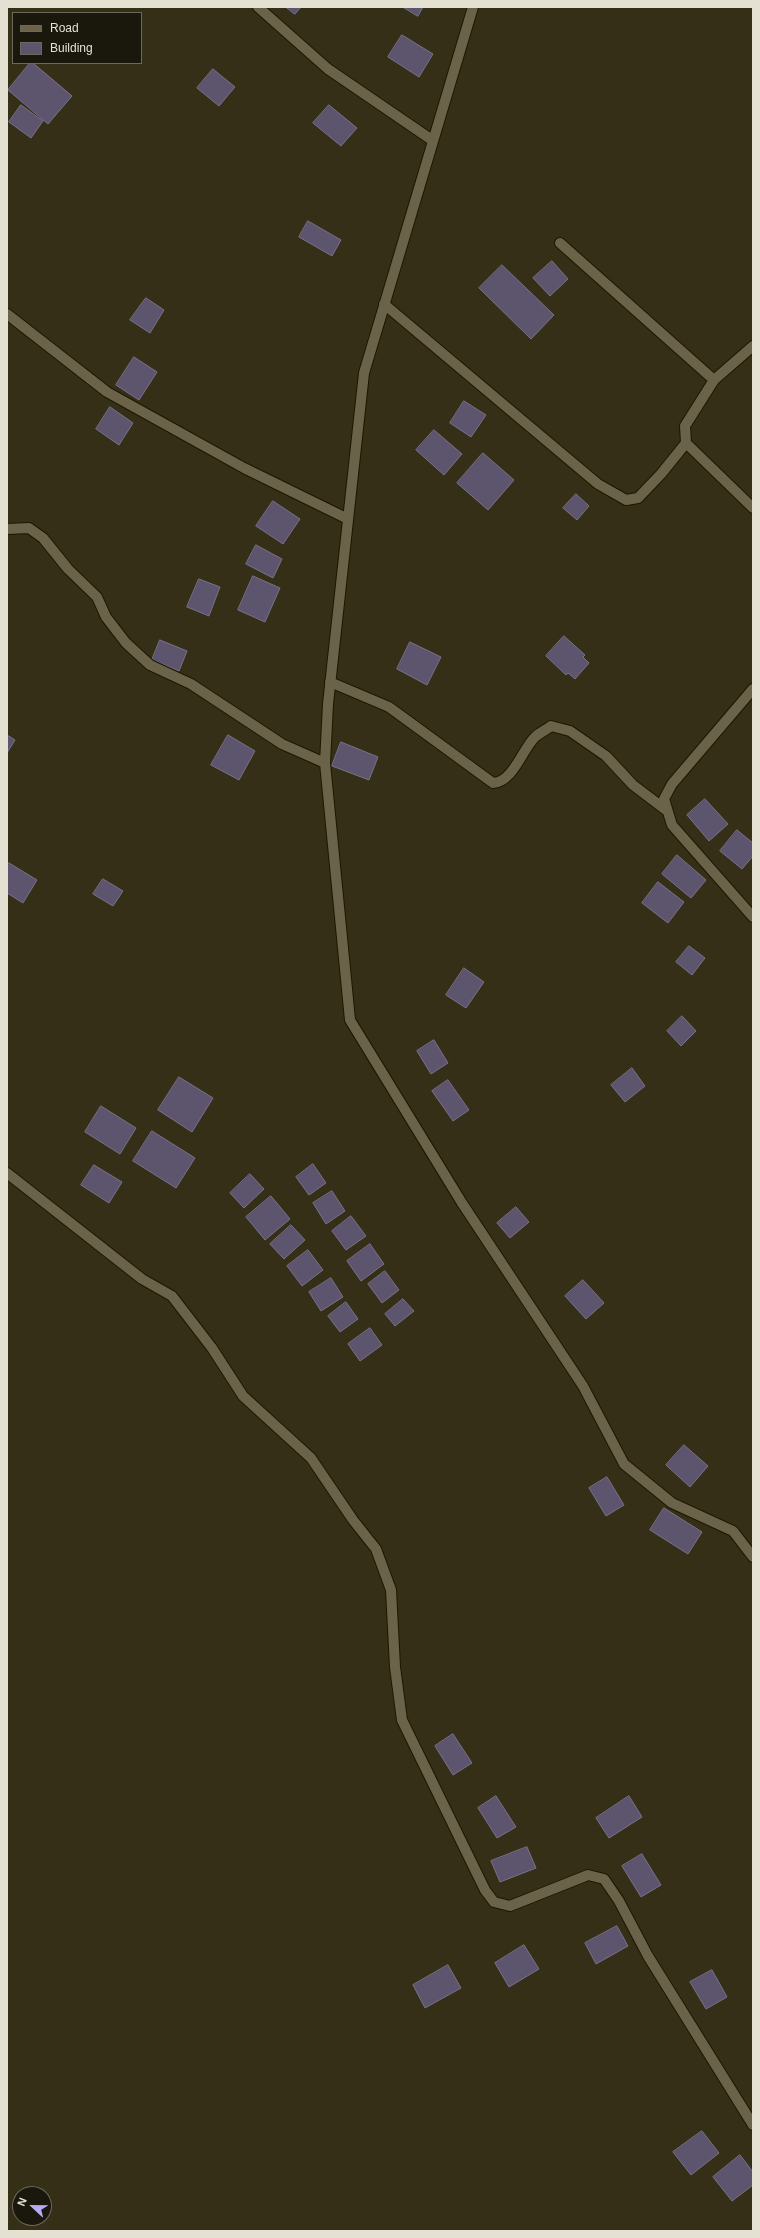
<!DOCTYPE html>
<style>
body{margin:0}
#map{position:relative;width:760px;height:2238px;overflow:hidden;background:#352f17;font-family:Arial,sans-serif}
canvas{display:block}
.frame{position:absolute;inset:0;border:8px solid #e5e1d2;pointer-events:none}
.legend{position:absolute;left:12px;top:12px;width:130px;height:52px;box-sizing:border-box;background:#1a170d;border:1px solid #6b685c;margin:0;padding:5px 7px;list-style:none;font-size:12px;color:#e5e1d2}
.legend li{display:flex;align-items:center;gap:8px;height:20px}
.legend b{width:20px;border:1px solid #6b685c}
.north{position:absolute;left:12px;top:2186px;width:40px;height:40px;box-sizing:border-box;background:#1a170d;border:1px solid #6b685c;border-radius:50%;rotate:292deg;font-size:11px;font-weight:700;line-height:16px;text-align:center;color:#e5e1d2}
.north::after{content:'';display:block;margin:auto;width:14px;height:18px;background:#b7abf8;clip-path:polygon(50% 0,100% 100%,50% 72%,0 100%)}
</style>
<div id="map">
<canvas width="760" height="2238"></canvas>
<div class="frame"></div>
<ul class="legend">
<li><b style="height:5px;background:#6a6349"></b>Road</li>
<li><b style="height:11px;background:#5d556e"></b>Building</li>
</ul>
<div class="north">N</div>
</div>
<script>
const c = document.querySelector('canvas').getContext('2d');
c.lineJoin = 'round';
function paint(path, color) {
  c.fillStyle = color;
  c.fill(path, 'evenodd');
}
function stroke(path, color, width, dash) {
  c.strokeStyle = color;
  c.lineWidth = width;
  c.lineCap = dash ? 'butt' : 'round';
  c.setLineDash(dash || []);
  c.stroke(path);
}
const building = new Path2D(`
 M286,7H301L295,14Z
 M403,7H423L418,16Z
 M402,35L433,54L419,77L388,57Z
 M30,63H33L72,96L48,124L8,90Z
 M213,69L235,87L219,106L197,88Z
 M21,105L43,121L31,138L9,122Z
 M329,105L357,128L341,146L313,123Z
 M308,221L341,240L332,256L299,237Z
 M552,261L568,279L550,296L533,278Z
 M502,265L554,315L531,339L479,288Z
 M146,298L164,310L150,333L130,320Z
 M134,357L157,372L139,400L116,385Z
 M464,401L486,415L471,437L450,423Z
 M110,407L133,423L119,445L96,429Z
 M434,430L462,454L444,475L416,450Z
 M483,453L514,480L488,510L457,483Z
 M576,494L589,506L577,520L563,508Z
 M273,501L300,519L283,544L256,526Z
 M256,545L282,559L273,578L246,564Z
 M253,576L280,588L265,622L238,610Z
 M199,579L220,587L209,616L187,607Z
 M564,636L585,655L583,657L589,663L575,679L568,673L566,675L546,656Z
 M160,640L187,651L179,671L152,660Z
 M410,642L441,657L427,685L397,669Z
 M7,735L15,740L7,753Z
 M228,735L255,751L239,780L211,765Z
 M341,742L378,757L369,780L332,766Z
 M705,799L728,824L709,841L687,815Z
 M737,830L753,843V856L742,869L720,851Z
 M677,855L706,880L691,898L662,874Z
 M9,863L37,880L23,903L7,893V866Z
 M103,879L123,891L113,906L93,894Z
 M658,882L684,902L668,923L642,903Z
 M689,946L705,958L692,975L676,962Z
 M464,968L484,982L466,1008L446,995Z
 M682,1016L696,1031L681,1046L667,1031Z
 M434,1040L448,1063L431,1074L417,1051Z
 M632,1068L645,1086L625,1102L611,1085Z
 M179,1077L213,1098L192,1132L158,1110Z
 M448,1080L469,1110L453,1121L432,1091Z
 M101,1106L136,1128L120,1154L85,1132Z
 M152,1131L195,1158L176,1188L133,1161Z
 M313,1164L326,1183L309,1195L296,1177Z
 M94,1165L122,1182L109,1203L81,1185Z
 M250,1174L264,1189L244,1208L230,1193Z
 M332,1191L345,1211L326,1224L313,1203Z
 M271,1196L290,1219L265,1240L246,1217Z
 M516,1207L529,1222L510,1238L497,1223Z
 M351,1216L366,1236L346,1250L332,1231Z
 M291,1225L305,1240L284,1259L270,1244Z
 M370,1244L384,1264L361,1281L347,1261Z
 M308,1250L323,1270L302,1286L287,1266Z
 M385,1271L399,1290L382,1303L368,1284Z
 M331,1278L343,1297L321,1311L309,1292Z
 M583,1280L604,1303L586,1319L565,1296Z
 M403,1299L414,1311L395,1326L385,1314Z
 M346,1302L358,1319L340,1332L328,1316Z
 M370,1328L382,1345L360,1361L348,1344Z
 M684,1445L708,1466L690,1487L666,1465Z
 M607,1477L624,1505L606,1516L589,1488Z
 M664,1508L702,1532L688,1554L650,1530Z
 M453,1734L472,1763L453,1775L435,1746Z
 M496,1796L516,1827L497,1838L478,1808Z
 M629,1796L642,1817L609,1838L596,1818Z
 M527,1847L536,1868L500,1882L491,1861Z
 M642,1854L661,1885L641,1897L622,1866Z
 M617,1926L628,1946L596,1964L585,1943Z
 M524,1945L539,1969L509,1987L495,1963Z
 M448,1965L461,1988L425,2008L413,1985Z
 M712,1970L727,1997L706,2009L690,1982Z
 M702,2131L719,2153L691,2175L673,2152Z
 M740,2155L753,2172V2185L732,2201L713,2177Z`);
const minor = new Path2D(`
 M258,7L328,69L432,140
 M473,7L364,373L328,704L325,763L350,1020L462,1203L583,1386L624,1464L672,1503L733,1531L753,1557
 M560,243L714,380L685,426L686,443L753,508
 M384,304L598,484L626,500L638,498L661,474L686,443
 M7,314L107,392L244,468L348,519
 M714,380L753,346
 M7,529L29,528L43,538L68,569L97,597L106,617L126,643L150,665L191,684L282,744L325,763
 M330,682L389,707L493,783C513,782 522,750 535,737C539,733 546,730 551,726L570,731L606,756L633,785L666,810
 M753,689L672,784L664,799L672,825L753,917
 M7,1173L142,1279L172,1296L212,1348L243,1396L311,1458L353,1520L376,1549L391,1590L395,1667L402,1720L485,1890L494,1902L510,1906L588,1875L604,1879L619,1901L648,1956L753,2125`);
paint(building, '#5d556e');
stroke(building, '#79718a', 1);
stroke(minor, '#1d1701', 12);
stroke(minor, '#6a6349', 10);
</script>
